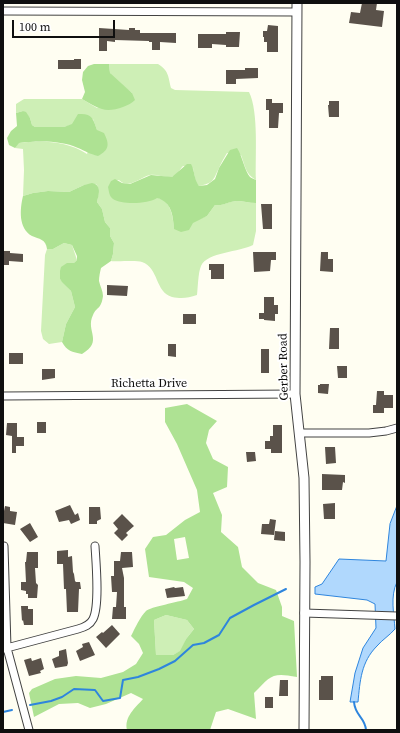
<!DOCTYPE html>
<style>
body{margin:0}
#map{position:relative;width:400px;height:733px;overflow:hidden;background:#fffef2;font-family:"Source Serif 4",serif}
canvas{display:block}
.frame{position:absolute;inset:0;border:4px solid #0f0f0f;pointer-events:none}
.scale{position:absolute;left:12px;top:20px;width:103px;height:18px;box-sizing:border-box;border:2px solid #0f0f0f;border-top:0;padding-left:5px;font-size:12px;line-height:14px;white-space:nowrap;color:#0f0f0f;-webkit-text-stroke:3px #fff;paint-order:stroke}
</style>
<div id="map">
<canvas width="400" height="733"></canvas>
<div class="frame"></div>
<div class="scale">100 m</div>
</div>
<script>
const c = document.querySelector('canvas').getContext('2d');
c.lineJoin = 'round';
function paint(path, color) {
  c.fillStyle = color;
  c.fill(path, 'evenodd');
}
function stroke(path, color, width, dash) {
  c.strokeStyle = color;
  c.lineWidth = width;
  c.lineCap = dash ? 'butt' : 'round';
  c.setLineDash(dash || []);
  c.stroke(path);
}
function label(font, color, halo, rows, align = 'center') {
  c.font = font + ' "Source Serif 4",serif';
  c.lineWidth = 4;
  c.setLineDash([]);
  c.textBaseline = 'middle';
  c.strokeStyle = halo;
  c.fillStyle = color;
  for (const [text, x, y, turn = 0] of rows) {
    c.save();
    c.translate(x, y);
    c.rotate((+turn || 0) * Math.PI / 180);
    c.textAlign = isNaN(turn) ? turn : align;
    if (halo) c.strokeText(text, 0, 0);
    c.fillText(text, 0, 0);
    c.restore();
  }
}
const green = new Path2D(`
 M109,64H158C169,71 168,76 171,88L175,90L249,92C259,112 255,157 256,180C245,174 245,165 241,155L227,153C224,158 221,163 219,168C213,180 214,183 199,186L196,183L193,168L183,166C180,169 177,176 172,177C165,178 157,174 150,175C140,177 129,190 119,180L111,181L164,200C172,208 173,218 174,229L207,216L215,205C225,206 228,201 237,201C243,201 249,203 256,203V231L253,245C240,252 207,252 201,266C198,273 198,287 197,295C188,298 182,299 172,297C155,292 159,268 142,262C136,260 118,262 111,261L113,254L114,243L110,236V228L105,222L102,209L97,202C98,195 101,189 96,184L84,185L69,192L48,191L33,193L23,196L24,170L23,149L15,148L18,143C42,140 67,141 87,154L97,130L93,119L64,127H35L32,125L30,118L23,111L16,113V104L24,99H82L97,108L132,93L112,77L110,73Z
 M64,243L72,245L77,260L60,279L71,291L75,307L66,324L62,342L49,344L43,339L41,331L45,255L47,249H53Z
 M166,615L187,620L194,629L186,639L181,651L173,655H156L154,620Z`);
const forest = new Path2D(`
 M94,64H109L110,73L132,93L135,100C128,107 111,112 102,109C95,107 89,103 82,99L85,92L82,80L83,72L88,66Z
 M23,111L26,112L30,118L32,125L35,127H64L72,124L78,114C92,113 93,118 97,130L104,133C110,145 109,150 98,156C90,154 85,151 78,148C60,140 37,141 19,143L15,148L9,145L7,138L11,131L17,126L16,113Z
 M237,148C242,155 245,172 250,177C251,178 254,179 256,180V203C249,203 243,201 237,201C229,201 225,206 215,205L207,216L193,223L189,230L181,232L174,229C173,216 172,202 157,198C148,204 122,205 113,199C109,196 109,191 108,187L111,181L115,179L122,183L130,184L151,175L172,177L187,164H191C195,171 194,180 199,186L207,185L215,179L219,168L230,150Z
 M92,183C102,185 99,194 97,202L102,209L105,222L110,228V236L114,243L113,254L111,261L101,268C100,272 99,277 99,281C100,286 103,291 103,296C101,310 97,306 93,315C85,331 104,341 82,354C72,352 67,351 62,342L66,324L75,307L71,291L62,282L60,279V271L61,267L67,263H74L77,260V256L72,245L64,243L53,249H47C46,239 39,239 32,236C18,228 20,209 23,196L33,193L48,191L69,192L84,185Z
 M187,404L217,421L209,430L206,443L213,459L228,467L227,487L213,493L222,515L221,532L238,547L242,567L258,583L276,590L282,607V616L294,621L297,677C271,672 271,676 254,693L256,719L228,709L216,712L210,730H127C124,717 135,708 143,699L131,693L106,704L90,708L78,703L59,704L34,717L29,693L32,689L55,679L76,676L101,678L123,672L136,664L143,653L139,644L131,636C135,628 140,617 146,611C150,607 179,602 187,599L193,588L184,582L149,577L145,549L153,537L166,535L185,520L200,512L197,490L177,444L165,422V408ZM185,537L189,558L177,560L174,539ZM166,615L187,620L194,629L186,639L180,651L173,655H156L154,620Z`);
const water = new Path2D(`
 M397,506V582C390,596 394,614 395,629C390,635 382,640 377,646C361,662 360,681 358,702H350L355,673L363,648L376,628L375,604L367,600L315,594V587L322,584L339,559L386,561L390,524Z`);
const stream = new Path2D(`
 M354,702C355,716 365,717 366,730
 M30,705L51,701L62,697L74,689L95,690L103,701L120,698L123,680L138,677L159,669L175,661L193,645L204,643L219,635L230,618L254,605L286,589
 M3,712L12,710`);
const building = new Path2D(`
 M362,3H377L376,10L384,11L382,27L349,23L351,12L360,13Z
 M268,25L278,26V52H267V42H264V37H263V31H267Z
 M99,28L129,30V28H135V30H140V33H176V43L160,42V50H152V42H149V41L115,40V42L107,41V51H99Z
 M226,32H240L239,47H226V45L212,44V48H198V34H226Z
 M74,59H81V69H58V60H74Z
 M245,68H258V78L236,79V84H226V70H245Z
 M266,99H272V103H283V113H279L278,128H269V110H266Z
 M329,101H339V117H329L328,105H329Z
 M261,204H272V229H263Z
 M3,251H10V253L23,254V262L9,261V265H3Z
 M253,252H276V260H271L270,271L254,272Z
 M321,252H328V259H333V272L320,271Z
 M209,264H224V279H211V270H209Z
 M107,285L128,286L127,296L107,295Z
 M264,297H274V305H278V314H275V321L264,320V319H259V313H264Z
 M183,314H196V324H183Z
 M330,328H339V349H329Z
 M168,344H176V357L168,356Z
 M261,349H269V373H261Z
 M9,353H23V364H9Z
 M337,366H347V378H338Z
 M42,369H55V378L42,380Z
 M320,384H329L328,394L318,393V385H320Z
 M377,391H384V395H393V408H384V413H373V405H376Z
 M37,422H46V433H37Z
 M7,423H17V437H24V446H16V453H12V436L6,435Z
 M273,425H282V453H271V449H265V441H270V436H273Z
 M325,447H335L336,463L326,464Z
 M246,452H255L256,461L247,462Z
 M322,474L345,475V483L343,482L342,490H322Z
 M335,503V519H324L323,504Z
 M70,505L75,515L78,513L80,520L71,524L69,520L59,522L55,511Z
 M5,506L10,507V511L17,512L15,525L3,523V510L4,511Z
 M89,507H100L101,519L97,521V524H89Z
 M122,514L134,526L126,533L128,535L122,541L114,533L118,529L113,523Z
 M270,519L276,520L274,535L261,534L262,524H269Z
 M30,523L38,537L30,542L20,529Z
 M275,531L285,532V541L274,540Z
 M68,550V557L72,556L73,572L74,574L75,581L76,582H80L81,589H79L78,612H67L66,589H64L63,564H57V551Z
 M27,552H38V568H35L36,583L38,585L37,598H28V594H26V591L21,590V582H26L25,562H26Z
 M121,552H132L133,567L122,568L124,578V607H126V619H112L113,607H116L117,592H112L111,576H114V561H120Z
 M174,587L175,588L183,587L185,596L167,598L165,589Z
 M21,606H28V609H33V625H24L23,620L22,621Z
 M112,625L120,634L106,648L96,637L102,632L103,633Z
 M89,642L95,655L80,661L76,651L83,647L82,644Z
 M66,649L68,663L67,666L55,668L52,659L59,656V651Z
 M31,658L32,661L41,658L44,669L40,671L41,673L29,676L24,660Z
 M321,676H333V700H319V680H321Z
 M280,680H288V696H279Z
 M265,697H273V708H265Z`);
const minor = new Path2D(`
 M3,11L297,12
 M3,396L295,394
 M300,433H369L386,431L397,428
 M4,546L7,648L29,730
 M304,613L397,616
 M3,649L78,629C85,627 90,625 93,619C100,605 96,563 95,546`);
const tertiary = new Path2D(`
 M297,3L295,394L304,478L305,562L304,730`);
const streetNames = [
 ["Gerber Road",284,367,-91],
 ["Richetta Drive",149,384]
];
paint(green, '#ceefb6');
paint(forest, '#aee293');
paint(water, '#b0d8fd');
stroke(water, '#2e85dd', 1);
stroke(stream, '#2e85dd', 2);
paint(building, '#5a524a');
stroke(minor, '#424242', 9);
stroke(tertiary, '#424242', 11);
stroke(minor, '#fff', 7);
stroke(tertiary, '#fff', 9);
label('12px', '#0f0f0f', '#fff', streetNames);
</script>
